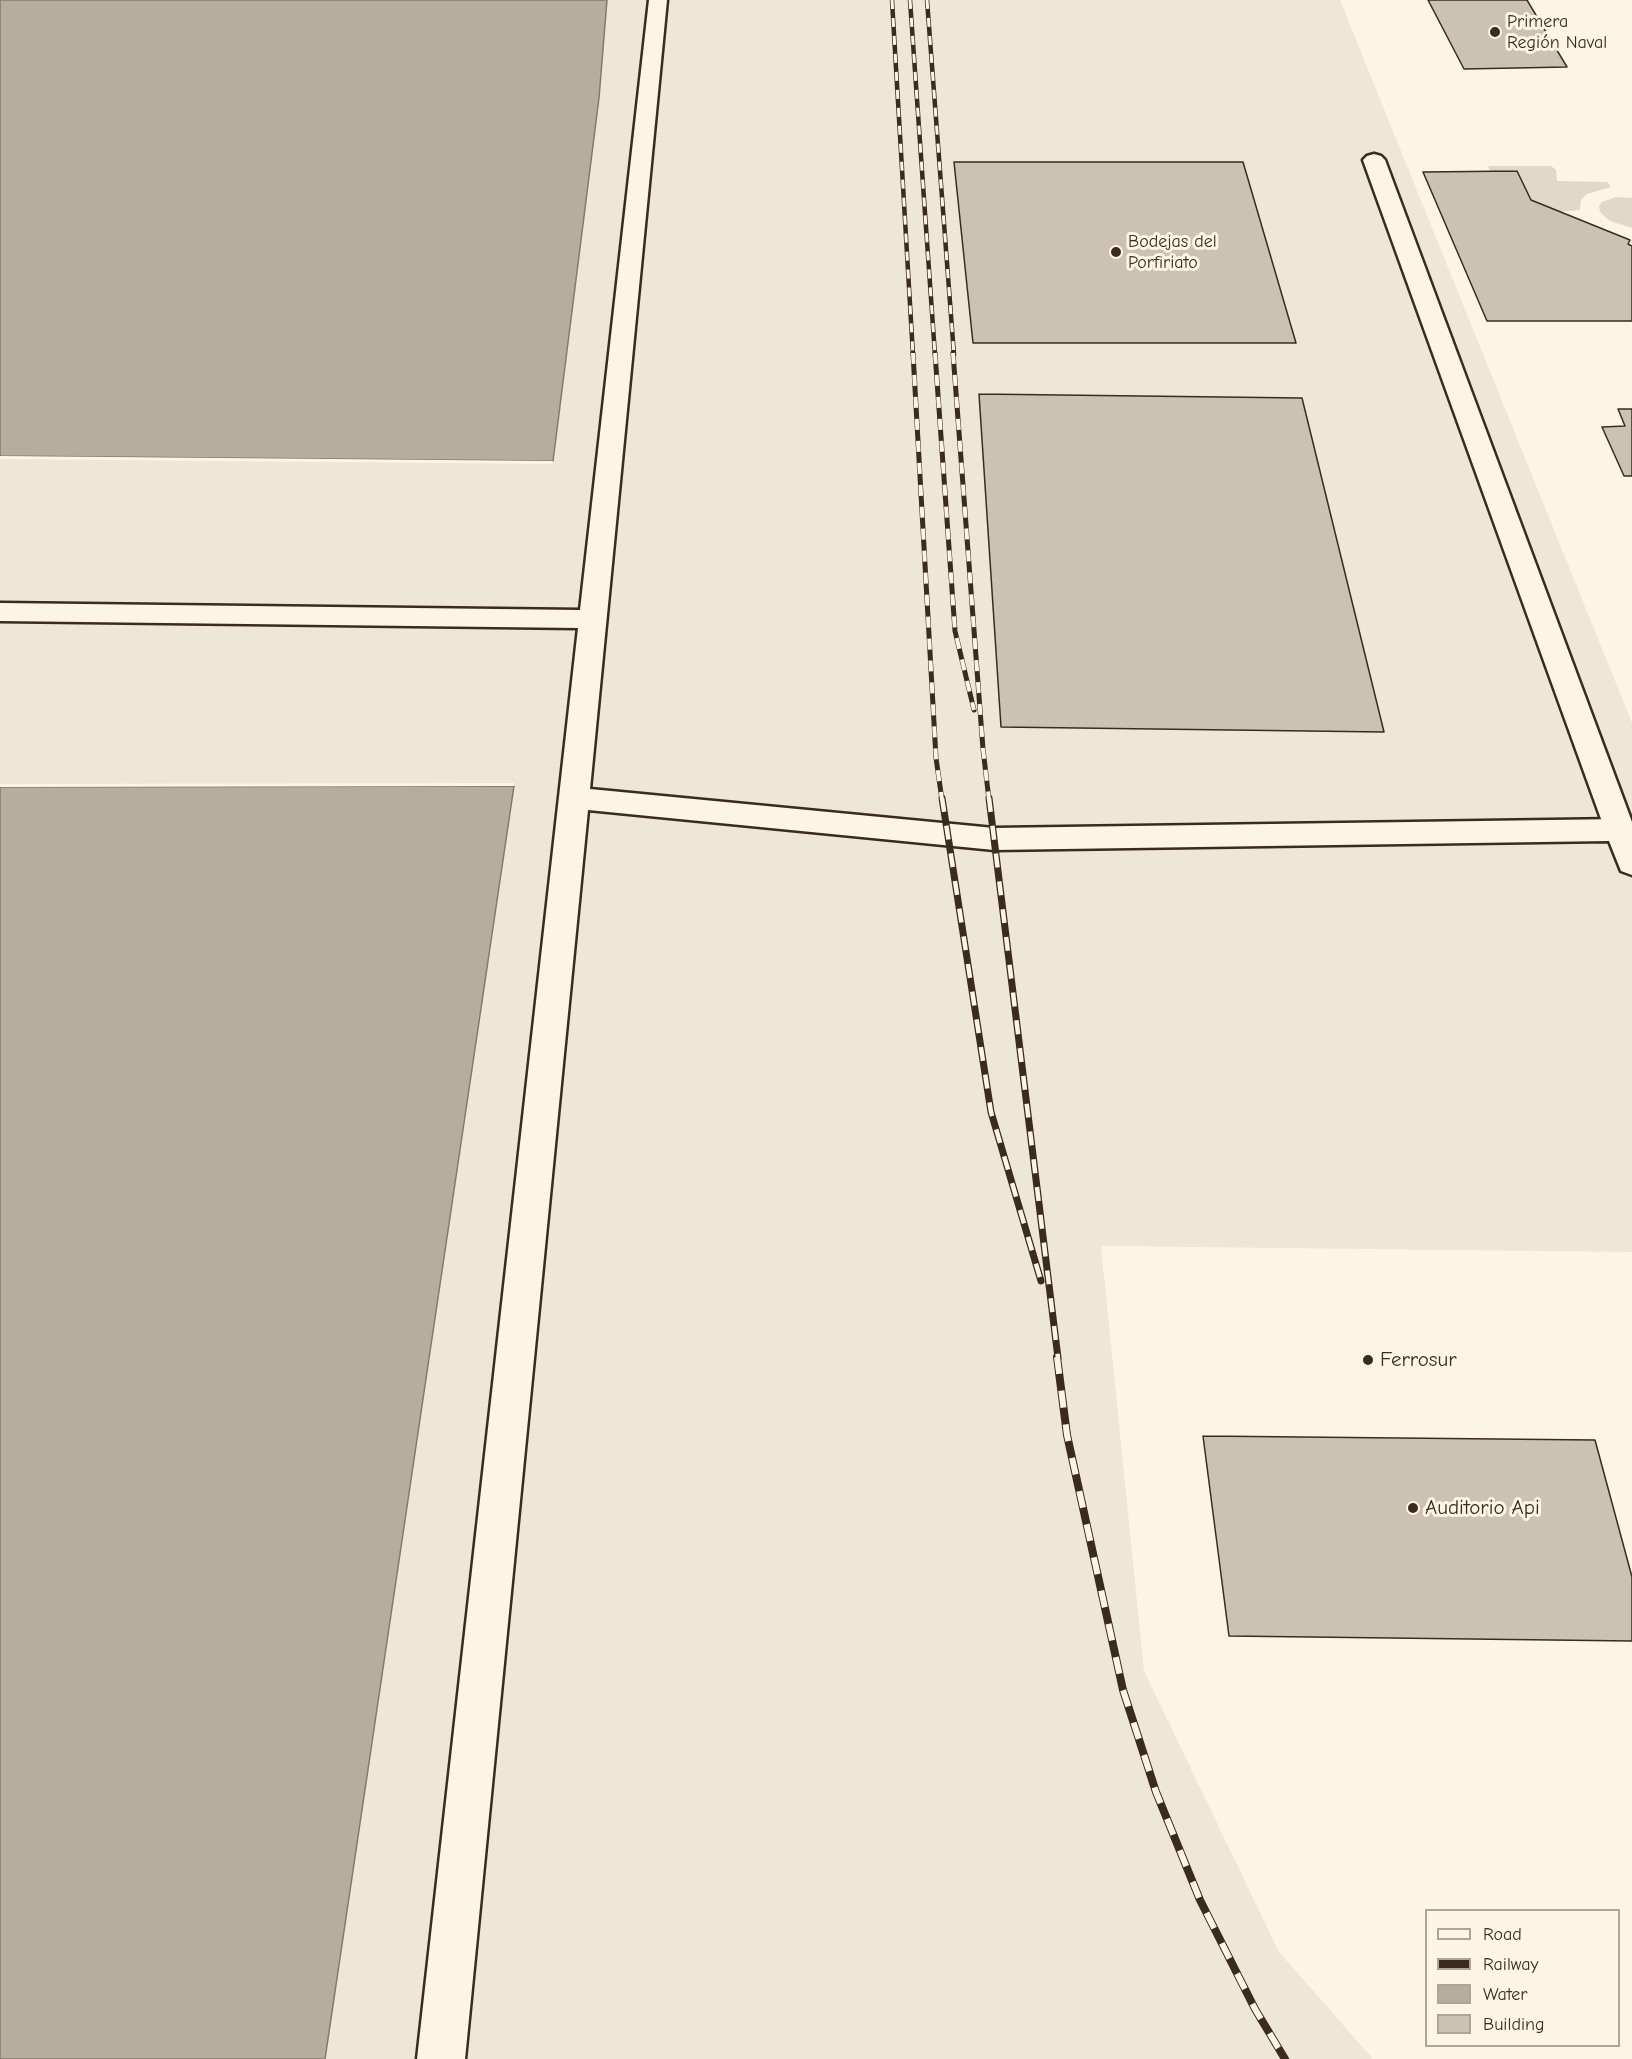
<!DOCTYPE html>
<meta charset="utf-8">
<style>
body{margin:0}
#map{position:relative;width:1632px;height:2059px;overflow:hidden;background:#fcf5e5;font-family:"Comic Neue",sans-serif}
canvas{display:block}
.legend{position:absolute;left:1425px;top:1909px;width:195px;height:138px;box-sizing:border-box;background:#fcf5e5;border:2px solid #afa495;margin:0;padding:8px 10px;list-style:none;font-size:18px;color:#3b2a1e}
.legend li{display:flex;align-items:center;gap:12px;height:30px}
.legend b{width:30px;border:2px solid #afa495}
</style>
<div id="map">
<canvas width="1632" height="2059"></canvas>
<ul class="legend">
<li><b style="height:8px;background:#fcf5e5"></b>Road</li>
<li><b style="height:8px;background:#3b2a1e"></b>Railway</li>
<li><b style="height:16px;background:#b7ad9e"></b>Water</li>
<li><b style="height:16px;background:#ccc2b3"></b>Building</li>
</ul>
</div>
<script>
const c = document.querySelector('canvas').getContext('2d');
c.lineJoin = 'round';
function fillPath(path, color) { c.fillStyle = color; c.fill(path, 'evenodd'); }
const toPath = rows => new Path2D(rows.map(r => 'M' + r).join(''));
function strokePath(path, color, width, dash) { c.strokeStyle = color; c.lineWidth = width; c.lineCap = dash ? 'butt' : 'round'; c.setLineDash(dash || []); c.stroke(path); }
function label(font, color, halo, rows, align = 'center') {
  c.font = font + ' "Comic Neue",sans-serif'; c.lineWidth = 6; c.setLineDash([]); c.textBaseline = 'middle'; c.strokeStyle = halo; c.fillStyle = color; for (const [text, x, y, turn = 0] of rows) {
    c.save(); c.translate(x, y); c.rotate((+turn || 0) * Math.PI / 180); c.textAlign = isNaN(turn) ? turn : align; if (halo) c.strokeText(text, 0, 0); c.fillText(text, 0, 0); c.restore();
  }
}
const built = toPath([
 [607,0,1340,0,1632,723,1632,1252,1101,1246,1144,1671,1279,1952,1373,2059,325,2059,514,786,0,787,0,456,553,460,599,98]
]);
const green = toPath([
 [1488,166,1551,166,1556,170,1557,181,1607,182,1611,187,1587,194,1581,200,1580,210,1559,212,1531,200,1517,171,1490,171],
 [1616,197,1632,198,1632,228,1610,221,1600,212,1599,206,1602,202]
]);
const water = toPath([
 [0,0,607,0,599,98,553,461,0,456,0,0],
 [514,786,325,2059,0,2059,0,787,514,786]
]);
const pier = toPath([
 [0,456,553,461,552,464,0,459],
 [514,783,514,786,0,787,0,784]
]);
const building = toPath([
 [1428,0,1527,0,1567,67,1464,69,1428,0],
 [954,162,1243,162,1296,343,973,343,954,162],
 [1517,171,1531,200,1630,240,1628,244,1632,246,1632,321,1487,321,1423,172,1517,171],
 [979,394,1302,398,1384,732,1001,727,979,394],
 [1618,409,1632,409,1632,476,1624,476,1602,427,1625,426,1618,409],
 [1203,1436,1595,1440,1632,1577,1632,1641,1229,1636,1203,1436]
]);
const service = toPath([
 [649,0,667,0,590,789,994,828,1620,819,1632,824,1632,875,1621,871,1609,841,994,850,588,810,465,2059,417,2059,578,628,0,621,0,603,580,610,649,0]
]);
const minor = toPath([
 [1374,154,1381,156,1385,160,1632,822,1631,838,1620,841,1609,838,1605,830,1363,160,1367,156,1374,154]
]);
const railFar3 = toPath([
 [892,0,913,355],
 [910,0,935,355],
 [927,0,954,355]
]);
const railFar2 = toPath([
 [913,353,936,758,942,800],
 [935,353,955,631,974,710],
 [953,353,983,749,989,800]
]);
const railFar1 = toPath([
 [942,798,991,1112,1041,1281],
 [989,798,1058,1358]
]);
const rail = toPath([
 [1057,1357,1067,1435,1123,1690,1156,1792,1200,1900,1255,2009,1285,2059]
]);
const markers = [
 [1495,32,6,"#3b2a1e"],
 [1116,252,6,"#3b2a1e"],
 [1368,1360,6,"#3b2a1e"],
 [1413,1508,6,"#3b2a1e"]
];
const farPoinames = [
 ["Primera",1507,22],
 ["Región Naval",1507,43],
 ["Bodejas del",1128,242],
 ["Porfiriato",1128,263]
];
const poiNames = [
 ["Ferrosur",1380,1360],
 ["Auditorio Api",1425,1508]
];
fillPath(built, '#eee6d6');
fillPath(green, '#e0d8c8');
fillPath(water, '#b7ad9e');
strokePath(water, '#85796b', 1.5);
fillPath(pier, '#fcf5e5');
fillPath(building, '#ccc2b3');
strokePath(building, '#3b2a1e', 1.5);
strokePath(service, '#3b2a1e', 5);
strokePath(minor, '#3b2a1e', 5);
fillPath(service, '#fcf5e5');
fillPath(minor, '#fcf5e5');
strokePath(railFar3, '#3b2a1e', 4.5);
strokePath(railFar2, '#3b2a1e', 5);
strokePath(railFar1, '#3b2a1e', 7);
strokePath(rail, '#3b2a1e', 8);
strokePath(railFar3, '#fcf5e5', 3, [9]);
strokePath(railFar2, '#fcf5e5', 4, [11]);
strokePath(railFar1, '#fcf5e5', 4.5, [14]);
strokePath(rail, '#fcf5e5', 6, [17]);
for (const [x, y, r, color] of markers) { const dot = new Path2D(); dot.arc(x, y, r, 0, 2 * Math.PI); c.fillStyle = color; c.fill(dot); strokePath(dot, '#fcf5e5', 2); }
label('18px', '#3b2a1e', '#fcf5e5', farPoinames, 'left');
label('21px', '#3b2a1e', '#fcf5e5', poiNames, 'left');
</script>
